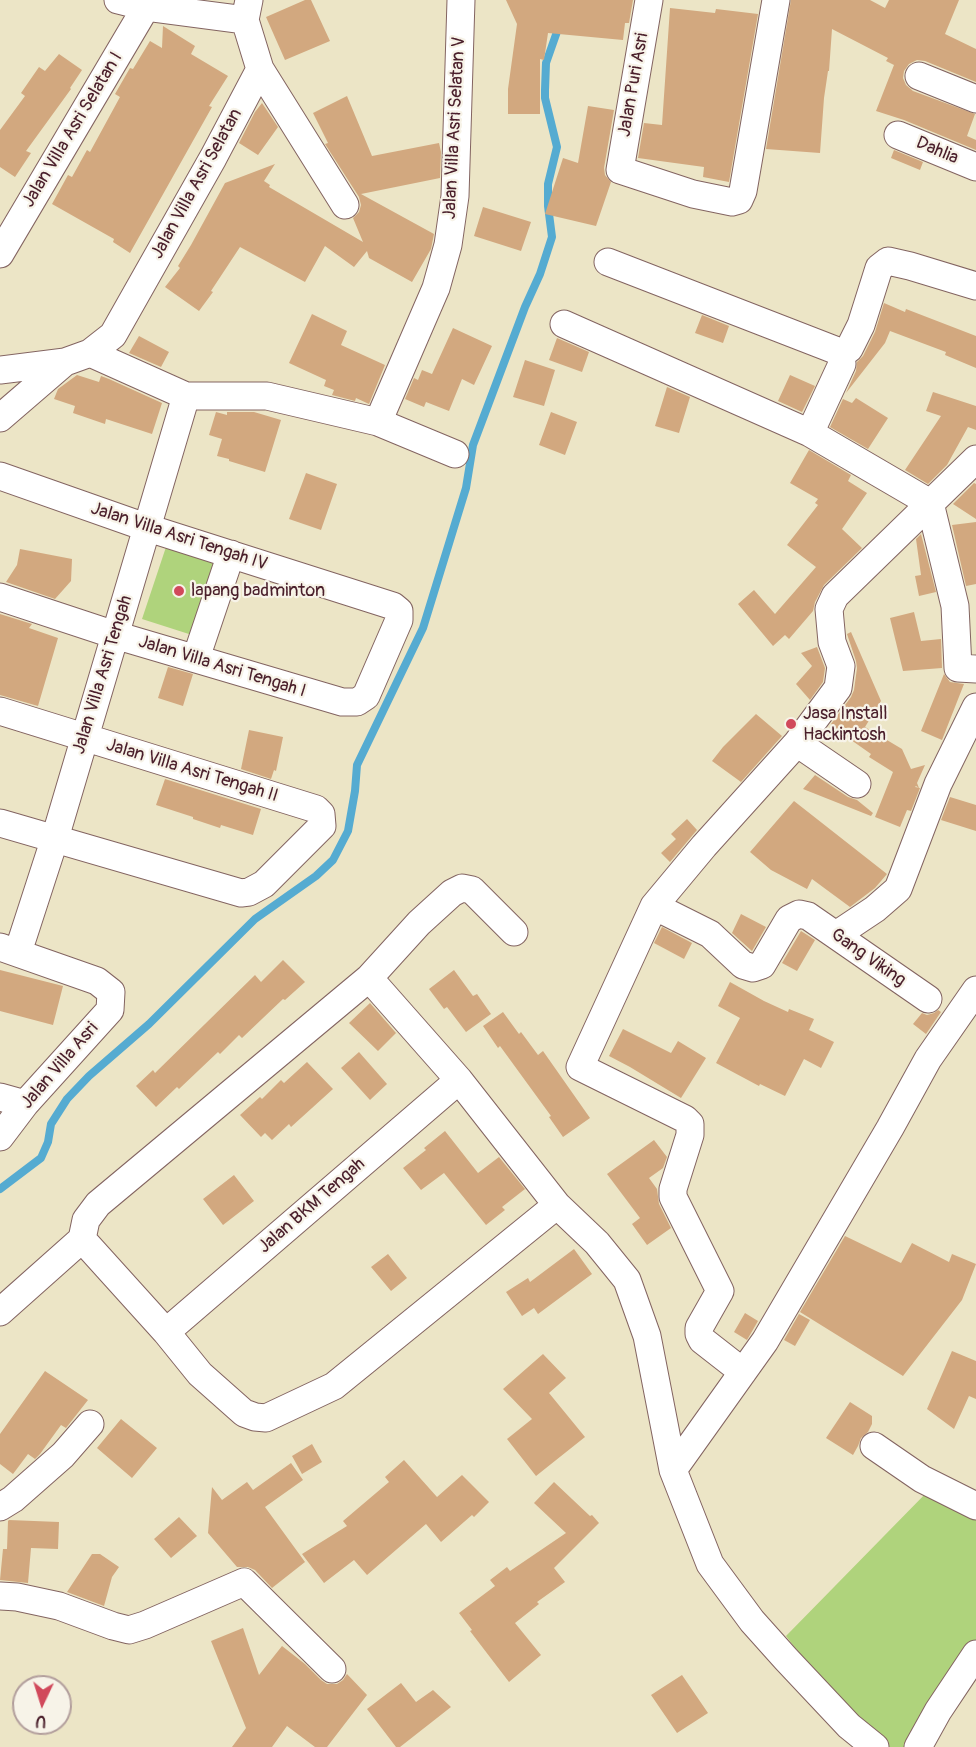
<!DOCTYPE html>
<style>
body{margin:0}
#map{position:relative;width:976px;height:1747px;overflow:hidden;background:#ece5c6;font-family:Pangolin,sans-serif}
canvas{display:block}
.north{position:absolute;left:12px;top:1675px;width:60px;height:60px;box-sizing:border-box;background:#f7f3e8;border:2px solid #b29e9c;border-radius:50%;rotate:184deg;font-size:16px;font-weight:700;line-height:24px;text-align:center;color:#4a1f2b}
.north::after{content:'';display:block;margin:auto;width:21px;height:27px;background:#d1495b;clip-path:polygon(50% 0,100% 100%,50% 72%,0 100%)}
</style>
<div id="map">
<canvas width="976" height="1747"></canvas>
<div class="north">U</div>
</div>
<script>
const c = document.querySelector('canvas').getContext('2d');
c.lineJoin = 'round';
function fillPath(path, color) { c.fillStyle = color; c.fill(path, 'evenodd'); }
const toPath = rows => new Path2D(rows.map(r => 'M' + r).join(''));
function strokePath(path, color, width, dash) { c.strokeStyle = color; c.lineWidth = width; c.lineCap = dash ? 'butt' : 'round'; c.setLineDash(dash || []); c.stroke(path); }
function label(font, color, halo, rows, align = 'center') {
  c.font = font + ' Pangolin,sans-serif'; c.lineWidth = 4.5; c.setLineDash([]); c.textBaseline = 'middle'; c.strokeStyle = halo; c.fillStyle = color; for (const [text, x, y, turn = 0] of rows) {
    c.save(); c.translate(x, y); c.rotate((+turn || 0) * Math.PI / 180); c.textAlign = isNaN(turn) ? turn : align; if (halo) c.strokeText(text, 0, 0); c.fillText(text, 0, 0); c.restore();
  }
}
const green = toPath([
 [166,547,216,564,192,635,142,619],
 [931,1488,976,1512,976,1644,915,1747,869,1747,786,1636]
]);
const stream = toPath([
 [0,1189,41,1158,48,1142,51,1124,67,1099,89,1076,149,1024,255,919,316,876,333,860,348,831,355,791,357,765,423,628,466,488,473,445,525,307,540,274,552,237,548,206,548,184,557,147,545,98,545,90,546,63,559,26]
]);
const building = toPath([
 [305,0,311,0,330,41,285,60,266,17],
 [506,0,633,0,629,23,625,23,623,40,548,33,544,60,540,59,540,114,508,114,508,89,517,24],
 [791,0,870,0,885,8,889,0,959,0,945,34,976,49,976,82,925,61,917,60,909,64,904,71,903,78,906,85,913,91,975,114,967,136,976,140,976,150,904,120,876,111,894,65,886,61,888,58,832,29,829,71,828,71,824,98,820,153,766,149],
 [670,8,715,13,716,9,758,14,729,182,703,177,704,167,638,158,644,123,662,125],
 [163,26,195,46,191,54,228,76,209,106,212,107,130,253,113,242,114,239,52,204,68,175,72,177,87,150,90,152,120,97,115,94,130,68,133,69,150,41,162,48],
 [59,54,82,70,70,88,71,89,26,151,31,153,15,177,0,167,0,130,25,96,21,93,39,67,45,71],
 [347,96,372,156,439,143,441,152,440,178,361,194,434,234,431,249,412,282,369,258,367,251,354,267,325,246,305,282,240,247,211,291,213,292,199,311,165,287,180,268,178,266,191,245,225,183,275,164,264,181,270,185,269,187,363,242,353,218,359,212,361,205,359,197,325,144,328,143,313,113],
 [262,103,278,127,258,155,239,143,255,112],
 [588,106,614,110,604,168,605,175,611,182,596,226,545,214,563,158,578,163],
 [894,150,923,162,920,170,891,158],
 [483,207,531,222,521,251,474,236],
 [884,303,905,312,906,309,976,336,976,368,945,355,946,352,890,331,885,343,846,393,856,371,857,362,863,356,875,332],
 [312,314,347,331,341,345,385,365,369,404,356,398,355,401,332,395,334,390,324,386,326,380,289,363],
 [702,315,729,326,723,343,695,333],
 [453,328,492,346,474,385,462,379,449,411,426,402,424,407,405,399,414,378,418,380,422,370,432,374],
 [139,336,169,352,161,367,129,353],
 [557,338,589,352,582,372,549,360],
 [525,360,555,370,544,406,513,397],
 [77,375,99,382,101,376,109,379,162,403,152,434,106,419,105,424,73,413,75,406,54,399,58,389],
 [790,375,815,386,802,412,778,401],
 [667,387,690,397,679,433,655,426],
 [933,392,976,406,976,430,968,427,947,465,928,484,905,470,941,416,926,411],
 [856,398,888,418,868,449,830,427,843,399,852,403],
 [216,412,227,415,227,412,254,412,281,420,265,472,229,461,229,459,217,456,222,439,209,435],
 [551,412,577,422,565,455,539,445],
 [809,450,851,475,848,481,867,493,842,529,862,548,824,585,815,602,813,611,789,639,785,635,773,646,738,604,754,590,775,614,816,567,787,545,818,505,815,503,818,499,790,483],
 [306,473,337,484,321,530,289,519],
 [974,483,976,484,976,519,953,504],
 [976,522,976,584,966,586,952,525],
 [921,534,936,592,919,596,915,576,921,575,916,539],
 [20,549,72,559,71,581,55,599,6,582,17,565],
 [914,612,921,641,941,639,942,668,903,671,890,618],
 [0,614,32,624,29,628,58,638,38,706,0,695],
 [851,632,881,701,865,727,902,749,911,769,925,765,917,783,919,788,916,786,915,787,920,788,911,811,907,810,900,827,875,817,893,772,869,757,871,754,834,728,831,724,851,697,854,690,857,668,856,661,847,634],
 [817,647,825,668,823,682,810,700,796,684,812,666,801,653],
 [168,667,193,674,183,706,158,698],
 [944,674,950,682,964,684,942,740,921,731],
 [756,714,782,736,741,782,712,761,723,747],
 [249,730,283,737,276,771,274,770,271,779,241,769],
 [815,775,848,797,857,800,873,813,871,816,803,789],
 [165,779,261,809,253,835,221,825,220,828,193,819,193,817,156,805],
 [950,797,976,805,976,831,941,820],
 [794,801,887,874,875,888,850,907,812,879,807,889,771,870,750,852],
 [687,819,697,830,670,862,661,853,676,839,671,834],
 [741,914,766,927,752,951,732,933],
 [662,927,692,943,684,959,654,943],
 [801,931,815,940,797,971,782,963],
 [283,960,305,982,285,1000,283,999,242,1038,239,1035,220,1054,218,1052,179,1089,177,1087,156,1107,136,1086,153,1070,155,1073,255,975,261,982],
 [0,970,63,986,53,1025,0,1011],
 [454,970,473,996,477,994,491,1014,466,1032,447,1007,444,1009,429,989],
 [730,982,764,1001,788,1012,789,1009,814,1019,809,1030,834,1042,821,1068,804,1059,785,1096,760,1084,759,1086,716,1063,740,1018,718,1006],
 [370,1003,396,1033,378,1051,349,1023],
 [938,1010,941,1012,926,1034,913,1024,922,1013,927,1015,934,1013],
 [503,1012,519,1034,521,1032,538,1055,543,1051,590,1118,563,1137,549,1117,551,1116,500,1046,498,1048,483,1026],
 [623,1029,671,1053,678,1041,706,1058,681,1098,630,1067,609,1056],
 [359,1052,387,1084,370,1100,341,1068],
 [307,1062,333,1089,291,1127,289,1124,272,1140,265,1133,261,1137,240,1115,260,1097,262,1099,281,1080,284,1083],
 [445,1131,478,1173,499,1157,525,1189,502,1207,505,1210,486,1225,444,1173,421,1190,403,1168,426,1150,424,1148],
 [654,1140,667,1157,663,1168,649,1178,657,1189,659,1204,671,1228,647,1245,632,1224,640,1218,607,1174],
 [234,1175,254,1201,223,1225,203,1199],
 [845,1236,901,1263,912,1243,949,1262,952,1254,976,1264,962,1300,903,1376,800,1312],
 [574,1249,592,1274,538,1314,534,1308,522,1316,506,1292,528,1278,530,1282],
 [388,1254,407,1278,391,1291,371,1267],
 [745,1313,758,1321,747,1340,734,1332],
 [799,1314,810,1320,795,1346,784,1340],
 [952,1351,976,1361,976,1399,969,1396,954,1429,927,1409],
 [543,1354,566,1378,549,1393,585,1437,536,1476,507,1439,532,1419,503,1389],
 [45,1371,88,1400,66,1428,61,1425,40,1454,35,1459,28,1454,13,1474,0,1464,0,1434],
 [850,1402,872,1416,872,1424,868,1432,861,1438,858,1446,853,1455,826,1438],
 [121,1419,157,1448,132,1478,97,1448],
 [312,1444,322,1462,302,1474,292,1456],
 [404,1460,437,1497,462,1475,489,1502,474,1517,472,1515,441,1542,426,1524,367,1575,354,1560,324,1583,302,1554,347,1526,343,1521,389,1482,385,1477],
 [291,1463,303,1480,265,1507,305,1562,272,1588,255,1570,248,1567,237,1567,208,1533,212,1487,222,1500,247,1482,253,1490],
 [554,1482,590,1516,592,1515,599,1523,554,1568,565,1582,537,1602,539,1604,515,1623,541,1655,509,1682,470,1631,472,1630,459,1613,495,1586,490,1580,507,1567,510,1571,566,1533,534,1503],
 [179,1517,197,1536,171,1558,154,1539],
 [9,1520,59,1522,58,1549,31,1548,28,1583,0,1580,3,1549,7,1549,8,1521],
 [92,1554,100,1554,119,1567,112,1577,104,1606,67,1592],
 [243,1628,259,1675,282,1646,305,1664,321,1680,327,1684,337,1684,343,1680,347,1674,367,1695,327,1747,315,1747,287,1726,272,1747,232,1747,246,1728,211,1641],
 [682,1675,708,1713,677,1733,651,1695],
 [401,1683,416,1702,433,1690,451,1707,400,1747,396,1747,367,1709]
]);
const minor = toPath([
 [118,0,146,7,245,20],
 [249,0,245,20,260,69,345,205],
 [649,0,620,170,693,194,732,202,739,200,743,191,776,0],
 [919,76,976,99],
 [898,135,976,167],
 [0,254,146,7],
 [608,262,835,350,840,354,842,364,810,433],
 [564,324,810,433,930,503,955,606,958,668,976,669],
 [90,353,113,335,213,158,260,69],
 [840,354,849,349,861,325,879,268,888,261,910,266,976,286],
 [0,370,65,362,90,353,186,396,267,396,378,422,455,454],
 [0,418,65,362],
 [378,422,436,288,448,245,455,196,461,0],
 [0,476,148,528,393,606,399,611,399,620,366,696,357,702,342,702,115,635,0,597],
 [196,658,231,554],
 [0,711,316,809,321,814,322,826,264,884,249,892,241,893,0,823],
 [797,743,857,784],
 [654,906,710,934,743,965,753,968,762,965,789,919,799,914,808,916,928,999],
 [836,935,875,909,898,889,938,784,976,707],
 [0,947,97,981,111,992,110,1010,25,1104,0,1137],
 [18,952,55,838,186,396],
 [369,978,459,1080,557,1205,597,1243,627,1280,647,1336,673,1470,710,1564,752,1621,786,1659,849,1726,875,1747],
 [0,1097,25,1104],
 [82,1239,166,1332,200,1374,244,1413,255,1417,266,1418,334,1386,557,1205],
 [0,1312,82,1239,86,1220,98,1204,369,978,419,923,452,893,462,888,472,890,514,932],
 [166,1332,459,1080],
 [743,1372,702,1340,699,1334,699,1328,720,1291,673,1197,673,1189,690,1135,690,1124,685,1119,580,1067,654,906,704,846,797,743,838,688,841,666,832,642,829,609,835,596,976,459],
 [874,1446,922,1479,976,1506],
 [673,1470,765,1341,890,1128,928,1059,976,990],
 [0,1507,13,1499,63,1455,90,1424],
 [0,1596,17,1597,59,1606,113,1626,129,1630,145,1625,244,1582,332,1669],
 [918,1747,938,1711,976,1654]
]);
const markers = [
 [179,591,6,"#d1495b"],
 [791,724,6,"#d1495b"]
];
const streetNames = [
 ["Jalan Puri Asri",634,85,-80],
 ["Jalan Villa Asri Selatan V",455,128,-87],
 ["Jalan Villa Asri Selatan I",73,130,-59],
 ["Dahlia",937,151,23],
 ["Jalan Villa Asri Selatan",197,184,-61],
 ["Jalan Villa Asri Tengah IV",179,537,18],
 ["Jalan Villa Asri Tengah I",222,667,17],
 ["Jalan Villa Asri Tengah",103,675,-73],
 ["Jalan Villa Asri Tengah II",192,771,17],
 ["Gang Viking",868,958,35],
 ["Jalan Villa Asri",60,1066,-49],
 ["Jalan BKM Tengah",312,1206,-41]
];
const poiNames = [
 ["lapang badminton",191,591],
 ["Jasa Install",803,714],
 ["Hackintosh",803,735]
];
fillPath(green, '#afd37c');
strokePath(stream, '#55abd1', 8);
fillPath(building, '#d2a87f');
strokePath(minor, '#836461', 29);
strokePath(minor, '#fff', 27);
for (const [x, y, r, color] of markers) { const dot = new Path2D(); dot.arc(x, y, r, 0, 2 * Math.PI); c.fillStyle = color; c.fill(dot); strokePath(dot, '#f7f3e8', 2); }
label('18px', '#4a1f2b', '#f7f3e8', streetNames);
label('18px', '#4a1f2b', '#f7f3e8', poiNames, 'left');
</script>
